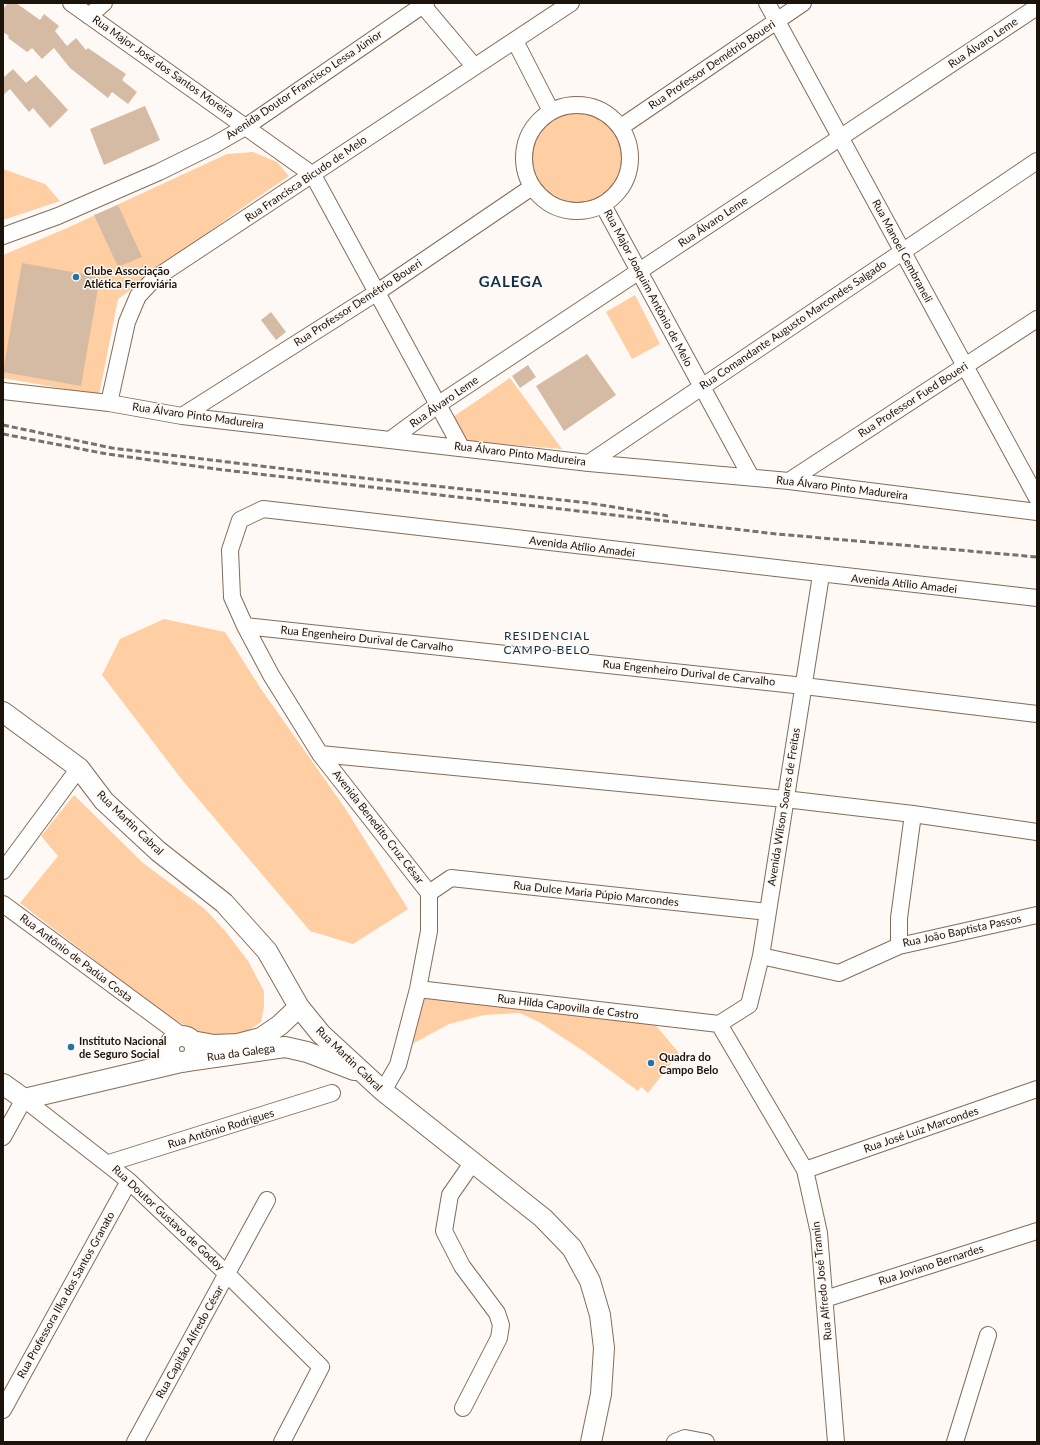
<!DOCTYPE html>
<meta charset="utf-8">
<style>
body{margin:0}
#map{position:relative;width:1040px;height:1445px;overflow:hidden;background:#fef9f4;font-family:Lato,sans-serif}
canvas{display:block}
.frame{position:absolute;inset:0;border:4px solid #1c130b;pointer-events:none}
</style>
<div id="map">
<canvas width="1040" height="1445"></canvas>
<div class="frame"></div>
</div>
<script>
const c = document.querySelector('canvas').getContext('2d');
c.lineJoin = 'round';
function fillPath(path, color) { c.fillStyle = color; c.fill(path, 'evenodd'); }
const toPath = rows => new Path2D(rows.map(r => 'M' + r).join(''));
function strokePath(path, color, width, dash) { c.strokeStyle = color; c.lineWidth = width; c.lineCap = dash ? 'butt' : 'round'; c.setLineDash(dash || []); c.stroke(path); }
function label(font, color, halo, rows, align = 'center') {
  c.font = font + ' Lato,sans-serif'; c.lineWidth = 3; c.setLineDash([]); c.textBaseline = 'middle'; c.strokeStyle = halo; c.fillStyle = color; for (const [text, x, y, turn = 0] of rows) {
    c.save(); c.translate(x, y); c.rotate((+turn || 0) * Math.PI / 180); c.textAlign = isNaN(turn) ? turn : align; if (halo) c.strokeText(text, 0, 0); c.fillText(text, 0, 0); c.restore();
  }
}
const green = toPath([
 [566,109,596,112,628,149,621,180,604,198,574,205,547,192,529,168,537,127],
 [253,152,277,162,289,176,232,215,118,299,99,395,3,378,3,255,67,228,227,154],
 [3,169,45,184,60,201,3,220],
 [635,295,660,344,632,359,606,312],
 [510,378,562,449,467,441,453,417],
 [164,619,225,632,261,689,345,808,408,909,353,944,310,931,183,781,102,675,120,639],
 [74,795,143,863,205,909,226,932,248,961,264,991,264,1006,261,1022,248,1031,225,1036,205,1034,194,1031,165,1014,20,903,58,856,41,836],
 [421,995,653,1022,679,1053,648,1093,641,1087,638,1091,585,1052,539,1022,520,1013,484,1015,449,1024,410,1045]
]);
const building = toPath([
 [8,3,16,3,40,20,44,14,59,26,55,31,67,46,76,38,86,50,88,48,126,74,122,80,137,92,128,104,112,92,108,98,70,68,54,48,42,59,32,48,27,52,8,38,9,36,3,32,3,9],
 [13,69,26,83,36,75,68,110,50,128,33,108,29,112,10,89,3,95,3,78],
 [145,106,160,140,104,165,90,129],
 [118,205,142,257,118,267,94,215],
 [22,263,100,277,81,386,3,372],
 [271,312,286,332,276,340,261,320],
 [587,354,616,395,564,431,536,386],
 [528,365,536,377,520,388,512,376]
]);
const minor = toPath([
 [71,3,313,175,461,447],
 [421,3,474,66],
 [767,3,1037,498],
 [89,16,104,3],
 [515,41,551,111],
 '524 158a53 53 0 1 1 106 0a53 53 0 1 1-106 0Z',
 [621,127,803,3],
 [603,205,751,477],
 [3,236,58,216,159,172,214,145,247,126,426,3],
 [3,391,109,403,182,416,589,463,789,481,1037,512],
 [109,403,127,322,138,296,154,279,571,3],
 [182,416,376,293,532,187],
 [390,440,439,404,1037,7],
 [589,463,1037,161],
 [789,481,1037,319],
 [245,626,804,686,1037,714],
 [320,754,785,799,913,814,1037,832],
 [913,814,899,918,899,946,1037,915],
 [3,871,79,768],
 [429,893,451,878,768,912],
 [3,904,182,1036],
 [761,956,839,973,899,946],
 [418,989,719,1024],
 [719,1024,749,1005,761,956,821,575],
 [719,1024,805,1170,819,1233,836,1442],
 [383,1091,398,1065,418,989,429,931,429,893,320,754,271,675,245,626,232,597,230,550,240,520,263,509,1037,598],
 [3,1137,24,1099,129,1181,227,1274,321,1367,282,1442],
 [109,1163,332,1093],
 [805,1170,1037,1089],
 [825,1299,1037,1231],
 [463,1408,499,1338,501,1325,497,1313,462,1266,444,1231,450,1195,473,1162],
 [3,1410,129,1181],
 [135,1442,267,1200],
 [675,1442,685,1438,706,1442],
 [955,1442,988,1335]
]);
const major = toPath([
 [3,712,79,768,104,801,158,851,224,903,267,951,299,1007,321,1034,383,1091,543,1218,572,1248,590,1281,600,1315,604,1348,601,1394,591,1442],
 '169 1049a13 13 0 1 1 26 0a13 13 0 1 1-26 0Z',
 [192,1041,214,1045,238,1044,261,1038,280,1025,299,1007],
 [187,1061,285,1047,307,1052,354,1070],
 [3,1084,24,1099,181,1062]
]);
const rail = toPath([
 [3,425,112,448,327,474,589,503,668,516],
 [3,434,107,454,224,470,777,534,1037,557]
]);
const markers = [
 [76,277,4,"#2871a5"],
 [71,1047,4,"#2871a5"],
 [651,1063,4,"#2871a5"]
];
const streetNames = [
 ["Rua Álvaro Leme",983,43,-34],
 ["Rua Professor Demétrio Boueri",712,65,-34],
 ["Rua Major José dos Santos Moreira",163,67,35],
 ["Avenida Doutor Francisco Lessa Júnior",304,85,-34],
 ["Rua Francisca Bicudo de Melo",306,179,-34],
 ["Rua Álvaro Leme",713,222,-34],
 ["Rua Manoel Cembraneli",902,251,62],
 ["Rua Major Joaquim Antônio de Melo",648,288,62],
 ["Rua Professor Demétrio Boueri",358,303,-33],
 ["Rua Comandante Augusto Marcondes Salgado",793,325,-34],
 ["Rua Professor Fued Boueri",913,400,-33],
 ["Rua Álvaro Leme",444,402,-35],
 ["Rua Álvaro Pinto Madureira",198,416,8],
 ["Rua Álvaro Pinto Madureira",520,454,7],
 ["Rua Álvaro Pinto Madureira",842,488,7],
 ["Avenida Atílio Amadei",582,547,7],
 ["Avenida Atílio Amadei",904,584,6],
 ["Rua Engenheiro Durival de Carvalho",367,639,6],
 ["Rua Engenheiro Durival de Carvalho",689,673,6],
 ["Avenida Wilson Soares de Freitas",784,807,-81],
 ["Rua Martin Cabral",130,823,44],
 ["Avenida Benedito Cruz César",378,827,52],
 ["Rua Dulce Maria Púpio Marcondes",596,894,6],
 ["Rua João Baptista Passos",962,931,-12],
 ["Rua Antônio de Padúa Costa",76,958,37],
 ["Rua Hilda Capovilla de Castro",568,1007,7],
 ["Rua da Galega",241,1053,-8],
 ["Rua Martin Cabral",349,1059,44],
 ["Rua Antônio Rodrigues",221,1129,-17],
 ["Rua José Luiz Marcondes",921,1130,-19],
 ["Rua Doutor Gustavo de Godoy",168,1218,43],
 ["Rua Joviano Bernardes",931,1265,-18],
 ["Rua Alfredo José Trannin",822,1281,-96],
 ["Rua Professora Ilka dos Santos Granato",66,1295,-61],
 ["Rua Capitão Alfredo César",190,1342,-61]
];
const poiNames = [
 ["Clube Associação",84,271],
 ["Atlética Ferroviária",84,284],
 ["Instituto Nacional",79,1041],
 ["de Seguro Social",79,1054],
 ["Quadra do",659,1057],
 ["Campo Belo",659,1070]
];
const neighbourhoodNames = [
 ["RESIDENCIAL",547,636],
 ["CAMPO BELO",547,650]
];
const districtNames = [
 ["GALEGA",511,282]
];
fillPath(green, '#ffcea2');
fillPath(building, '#d6bba4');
strokePath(minor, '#856c57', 18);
strokePath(major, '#856c57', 22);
strokePath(minor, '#fff', 16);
strokePath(major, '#fff', 20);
strokePath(rail, '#78716a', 3, [6, 3]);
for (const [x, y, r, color] of markers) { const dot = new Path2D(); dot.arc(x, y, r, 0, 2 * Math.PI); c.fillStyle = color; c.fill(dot); strokePath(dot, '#fef9f4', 1.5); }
label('11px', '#1c130b', '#fef9f4', streetNames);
label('bold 11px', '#1c130b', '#fef9f4', poiNames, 'left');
c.letterSpacing = '1px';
label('12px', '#0e314a', '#fef9f4', neighbourhoodNames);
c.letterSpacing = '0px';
c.letterSpacing = '1px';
label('bold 15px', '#0e314a', '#fef9f4', districtNames);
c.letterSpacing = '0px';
</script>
